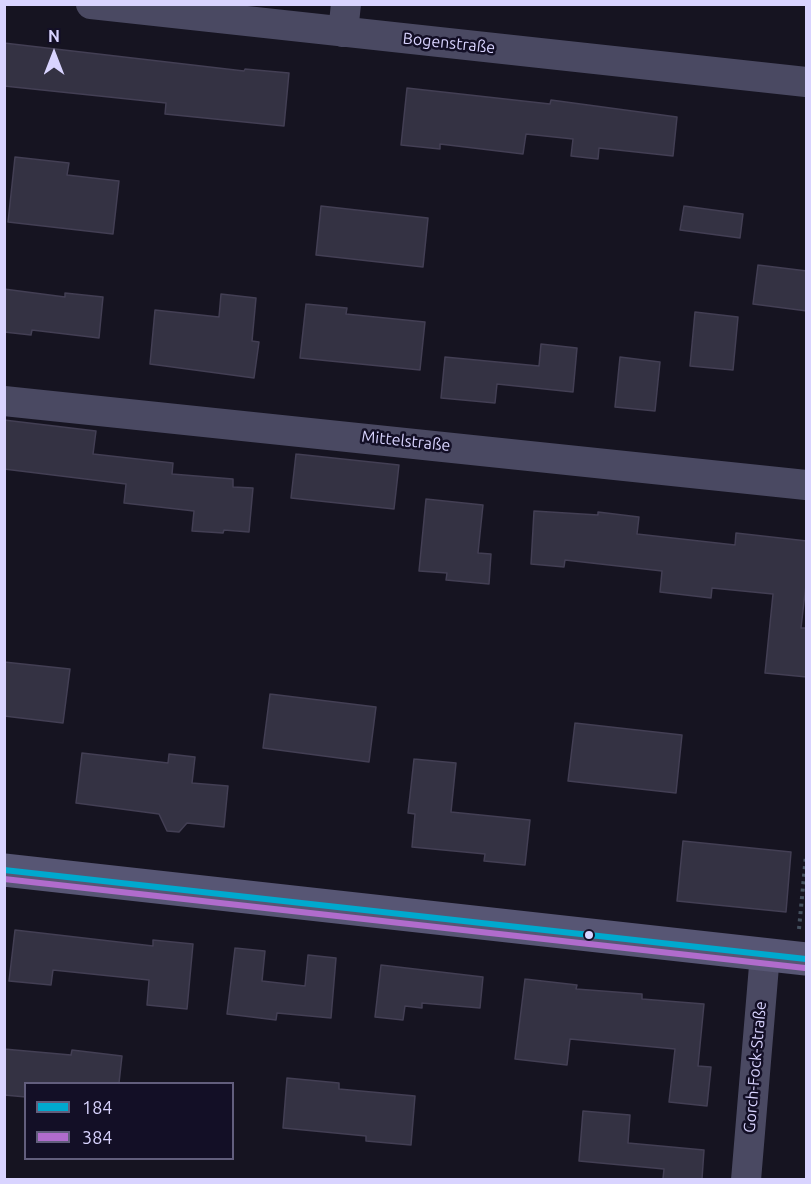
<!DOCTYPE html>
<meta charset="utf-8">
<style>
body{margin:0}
#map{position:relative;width:811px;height:1184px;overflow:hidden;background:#161421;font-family:Ubuntu,sans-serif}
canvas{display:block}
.frame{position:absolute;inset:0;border:6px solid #d9d4ff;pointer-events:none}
.legend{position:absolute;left:24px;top:1082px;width:210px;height:78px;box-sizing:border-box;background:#130f26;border:2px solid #625e7d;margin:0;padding:8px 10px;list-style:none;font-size:18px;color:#d9d4ff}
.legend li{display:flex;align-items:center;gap:12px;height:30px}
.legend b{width:30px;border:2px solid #625e7d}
.north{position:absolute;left:24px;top:24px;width:60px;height:60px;-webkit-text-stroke:4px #130f26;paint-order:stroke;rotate:0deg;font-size:16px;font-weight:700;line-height:24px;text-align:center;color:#d9d4ff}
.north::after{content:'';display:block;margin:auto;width:21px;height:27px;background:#d9d4ff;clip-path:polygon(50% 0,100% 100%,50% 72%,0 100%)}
</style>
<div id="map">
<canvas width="811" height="1184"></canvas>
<div class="frame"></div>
<ul class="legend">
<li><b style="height:8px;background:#00a9ce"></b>184</li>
<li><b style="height:8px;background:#b06ccc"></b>384</li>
</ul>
<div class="north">N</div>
</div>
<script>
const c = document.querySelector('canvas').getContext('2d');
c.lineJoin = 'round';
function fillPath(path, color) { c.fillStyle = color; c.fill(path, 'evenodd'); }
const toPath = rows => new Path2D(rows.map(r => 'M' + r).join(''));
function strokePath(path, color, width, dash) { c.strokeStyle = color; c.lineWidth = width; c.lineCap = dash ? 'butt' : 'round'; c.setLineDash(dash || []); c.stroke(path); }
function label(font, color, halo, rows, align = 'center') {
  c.font = font + ' Ubuntu,sans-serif'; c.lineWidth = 5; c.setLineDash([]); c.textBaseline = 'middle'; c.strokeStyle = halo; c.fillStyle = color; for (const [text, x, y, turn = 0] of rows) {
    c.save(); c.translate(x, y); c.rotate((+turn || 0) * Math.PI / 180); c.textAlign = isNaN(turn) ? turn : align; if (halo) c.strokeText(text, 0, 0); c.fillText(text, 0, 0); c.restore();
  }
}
const building = toPath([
 [4,43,244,71,245,69,289,73,284,126,165,114,166,103,4,86,4,43],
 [407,88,550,104,551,100,677,117,673,156,599,148,598,159,571,156,573,139,526,134,523,154,440,144,440,149,401,145,407,88],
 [15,157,69,163,67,175,119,181,113,234,8,222,15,157],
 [321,206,428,218,423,267,316,255,321,206],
 [684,206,743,214,740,238,680,230,684,206],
 [758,265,807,271,807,311,753,304,758,265],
 [4,289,65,297,65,293,103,297,99,338,32,330,31,335,4,332,4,289],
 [221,294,256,298,252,341,259,342,254,378,150,364,155,310,219,317,221,294],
 [306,304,347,308,346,314,425,322,420,370,300,358,306,304],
 [695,312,738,317,733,370,690,366,695,312],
 [541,344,577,348,573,392,497,384,495,403,441,398,445,357,539,366,541,344],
 [620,357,660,362,655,411,615,407,620,357],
 [4,420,96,431,93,454,173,463,172,474,233,479,233,487,253,488,249,532,224,530,223,533,192,531,194,511,124,503,126,484,4,469,4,420],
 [296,454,399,465,394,509,291,498,296,454],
 [426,499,483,505,478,553,491,554,489,584,446,580,447,573,419,571,426,499],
 [534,511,598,515,598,512,639,517,637,534,735,545,736,533,807,541,807,576,801,628,807,628,807,677,765,673,773,594,712,588,711,598,660,592,662,571,565,560,564,567,531,564,534,511],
 [4,662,70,669,63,723,4,716,4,662],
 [270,694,376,707,369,762,263,748,270,694],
 [575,723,682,735,676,793,568,781,575,723],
 [82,753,168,763,169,754,195,757,192,783,228,786,224,827,187,823,179,832,167,831,159,814,76,803,82,753],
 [414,759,456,763,451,812,530,820,525,865,484,861,485,854,412,847,415,814,408,813,414,759],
 [683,841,791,852,786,912,677,901,683,841],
 [15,930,153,946,153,940,193,944,187,1009,147,1005,149,980,53,970,51,985,9,981,15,930],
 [235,948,265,951,262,981,305,986,308,955,336,958,331,1018,277,1013,276,1020,227,1014,235,948],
 [381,965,483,977,480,1008,422,1003,422,1008,405,1006,403,1020,375,1017,381,965],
 [525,979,577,985,576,989,642,994,642,999,704,1004,698,1066,711,1067,707,1106,669,1102,675,1049,570,1039,567,1065,515,1059,525,979],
 [4,1049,71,1055,72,1050,122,1056,119,1083,26,1083,26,1097,4,1095,4,1049],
 [287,1078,339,1083,339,1089,415,1096,411,1145,366,1141,366,1136,283,1128,287,1078],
 [583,1111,630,1115,628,1143,704,1150,702,1179,663,1179,664,1169,579,1161,583,1111]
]);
const path = toPath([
 [799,929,806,855]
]);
const street = toPath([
 [91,4,806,82],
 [343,32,346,4],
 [4,401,806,485],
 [746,1180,765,954]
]);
const secondary = toPath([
 [4,870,806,959]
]);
const bus1 = toPath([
 [4,870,806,959]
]);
const bus2 = toPath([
 [4,879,805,968]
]);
const markers = [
 [589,935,5,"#d9d4ff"]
];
const streetNames = [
 ["Bogenstraße",449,43,6],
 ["Mittelstraße",406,441,6],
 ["Gorch-Fock-Straße",755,1067,-85]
];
fillPath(building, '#343243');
strokePath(building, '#433f54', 1.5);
strokePath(path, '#44505f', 4, [3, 4.5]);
strokePath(street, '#4a4962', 30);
strokePath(secondary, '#575674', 33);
strokePath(bus1, '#00a9ce', 6);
strokePath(bus2, '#b06ccc', 6);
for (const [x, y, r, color] of markers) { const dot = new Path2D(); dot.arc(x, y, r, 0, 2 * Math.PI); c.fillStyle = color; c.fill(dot); strokePath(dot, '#130f26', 2); }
label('16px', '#d9d4ff', '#130f26', streetNames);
</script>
